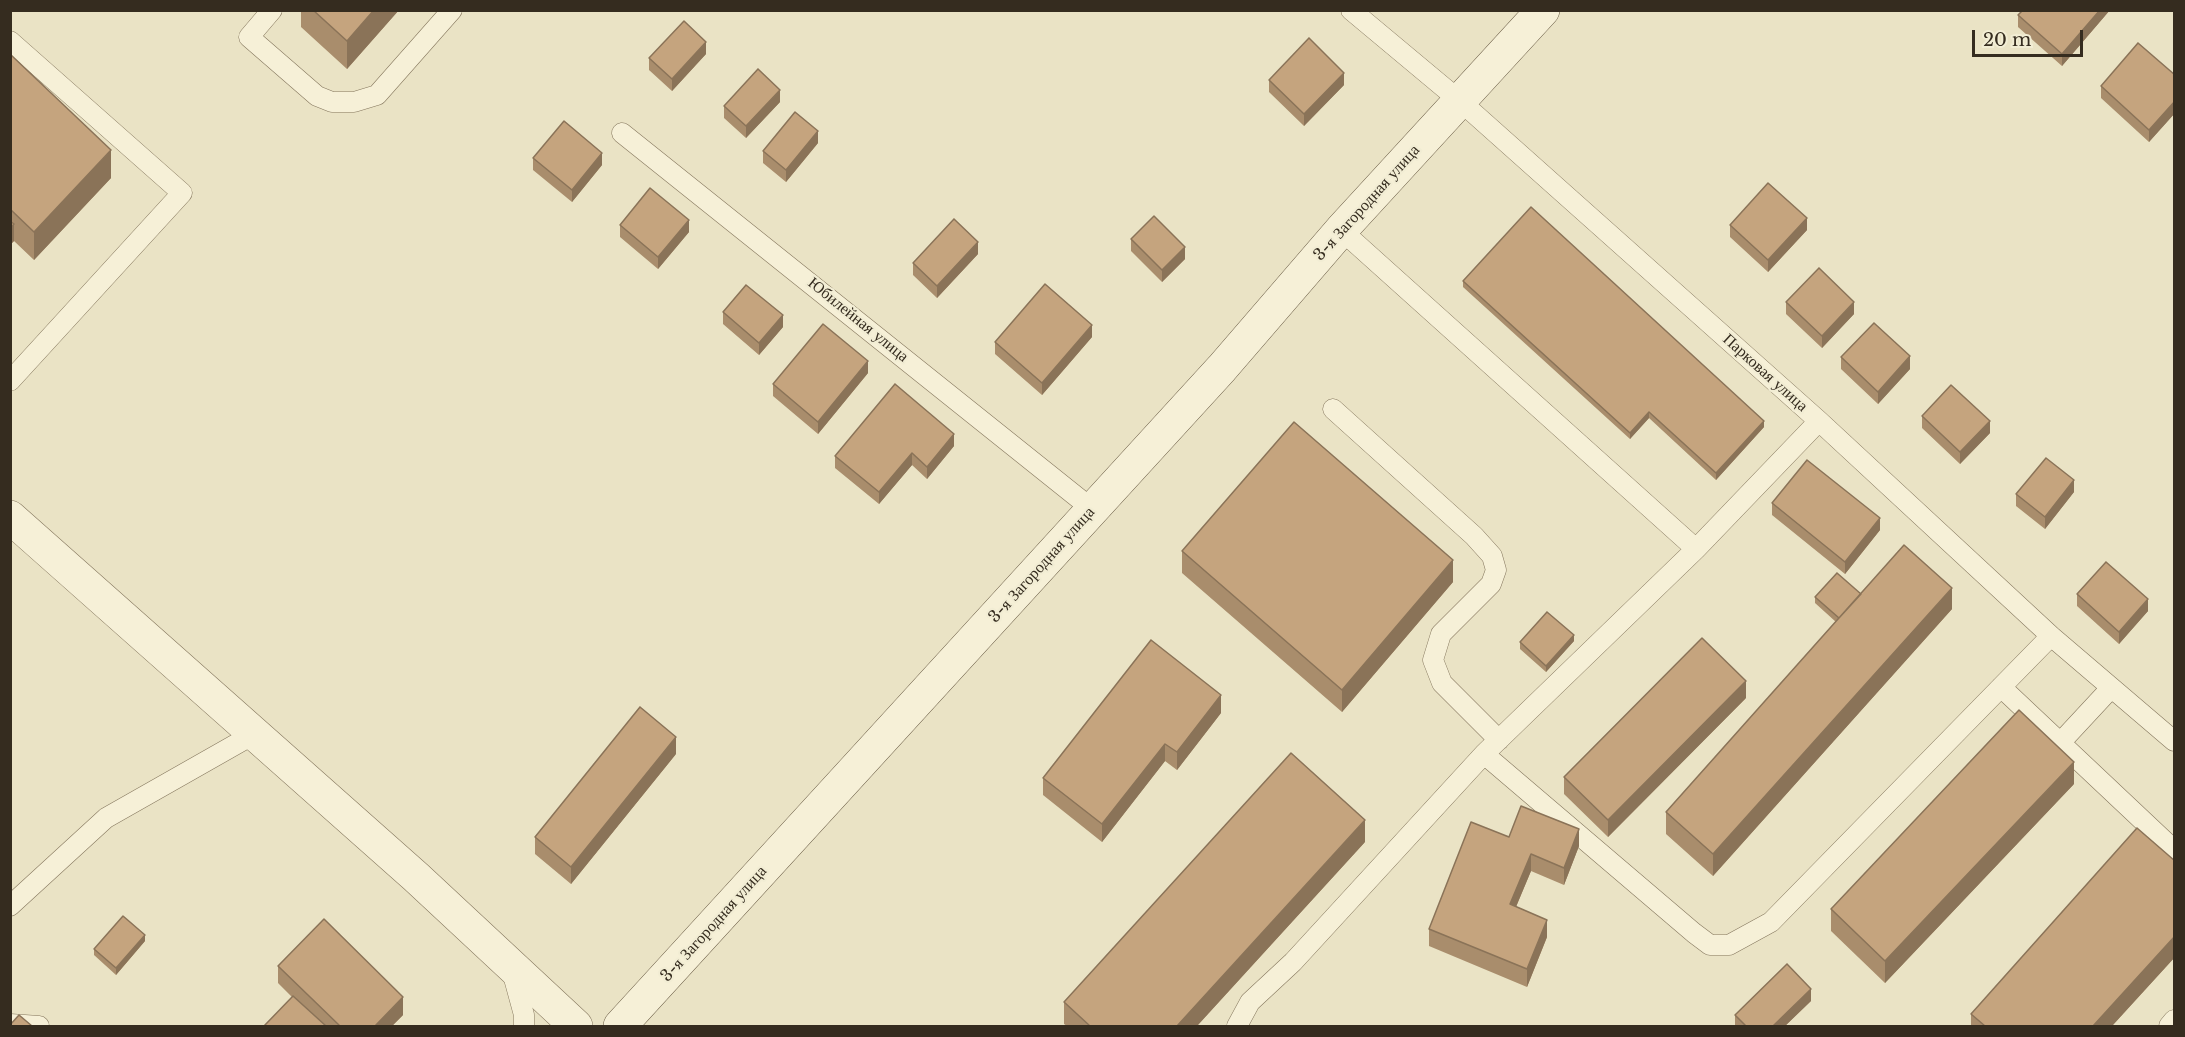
<!DOCTYPE html>
<meta charset="utf-8">
<style>
body{margin:0}
#map{position:relative;width:2185px;height:1037px;overflow:hidden;background:#eae3c5;font-family:"Libre Baskerville",serif}
canvas{display:block}
.frame{position:absolute;inset:0;border:12px solid #352c1f;pointer-events:none}
.scale{position:absolute;left:1972px;top:30px;width:111px;height:27px;box-sizing:border-box;border:3px solid #352c1f;border-top:0;padding-left:8px;font-size:18px;line-height:21px;white-space:nowrap;color:#352c1f;-webkit-text-stroke:4px #f2edd4;paint-order:stroke}
</style>
<div id="map">
<canvas width="2185" height="1037"></canvas>
<div class="frame"></div>
<div class="scale">20 m</div>
</div>
<script>
const c = document.querySelector('canvas').getContext('2d');
c.lineJoin = 'round';
const toPath = rows => new Path2D(rows.map(r => 'M' + r).join(''));
function strokePath(path, color, width, dash) { c.strokeStyle = color; c.lineWidth = width; c.lineCap = dash ? 'butt' : 'round'; c.setLineDash(dash || []); c.stroke(path); }
function fillPath(path, color) { c.fillStyle = color; c.fill(path, 'evenodd'); }
function label(font, color, halo, rows, align = 'center') {
  c.font = font + ' "Libre Baskerville",serif'; c.lineWidth = 4.5; c.setLineDash([]); c.textBaseline = 'middle'; c.strokeStyle = halo; c.fillStyle = color; for (const [text, x, y, turn = 0] of rows) {
    c.save(); c.translate(x, y); c.rotate((+turn || 0) * Math.PI / 180); c.textAlign = isNaN(turn) ? turn : align; if (halo) c.strokeText(text, 0, 0); c.fillText(text, 0, 0); c.restore();
  }
}
const lane = toPath([
 [272,10,249,37,317,96,332,102,354,102,377,95,452,10],
 [1351,10,1460,101,1819,421,2051,636,2174,741],
 [10,41,182,193,10,381],
 [622,133,1092,509],
 [1341,230,1696,549],
 [1333,409,1474,536,1492,556,1496,570,1491,584,1441,634,1433,660,1442,683,1499,740],
 [2001,687,2174,850],
 [2059,744,2111,688],
 [1484,754,1694,933,1710,945,1729,945,1771,922,2051,636],
 [10,906,106,818,254,734],
 [512,971,524,1015,524,1026],
 [10,1024,39,1026],
 [1237,1026,1250,1002,1293,962,1484,754,1696,549,1819,421],
 [2169,1026,2174,1020]
]);
const street = toPath([
 [10,517,416,877,576,1026]
]);
const secondary = toPath([
 [620,1026,1222,368,1341,230,1543,10]
]);
const wall = toPath([
 [301,10,399,10,347,69,301,27],
 [2110,10,2062,66,2018,27,2018,15],
 [10,54,111,178,34,260,14,241,10,245],
 [706,54,672,91,649,70,649,58],
 [2175,75,2175,113,2149,142,2101,98,2101,86],
 [1269,80,1344,85,1304,126,1269,92],
 [780,102,746,138,724,118,724,106],
 [818,143,786,182,763,163,763,151],
 [533,158,602,165,572,202,533,170],
 [620,225,689,232,658,269,620,237],
 [1730,225,1807,230,1768,272,1730,237],
 [1131,239,1185,259,1162,282,1131,251],
 [978,254,937,298,913,275,913,263],
 [1463,281,1764,427,1716,480,1649,418,1630,439,1463,287],
 [1786,302,1854,314,1822,348,1786,314],
 [723,312,783,327,759,355,723,324],
 [1092,337,1042,395,995,354,995,342],
 [1841,357,1910,369,1878,404,1841,369],
 [868,373,818,434,773,396,773,384],
 [1922,416,1990,433,1960,464,1922,428],
 [954,446,927,479,912,465,879,504,835,468,835,456],
 [2074,492,2045,529,2016,506,2016,494],
 [1772,503,1880,530,1845,574,1772,515],
 [1182,551,1453,582,1342,712,1182,573],
 [1861,594,1952,609,1713,876,1666,834,1666,812,1836,622,1815,603,1815,597],
 [2077,594,2148,611,2119,644,2077,606],
 [1574,641,1546,672,1520,649,1520,642],
 [1746,698,1608,837,1564,794,1564,777],
 [1221,713,1177,770,1165,761,1102,842,1043,795,1043,778],
 [676,754,571,884,535,854,535,837],
 [2074,784,1885,983,1831,931,1831,909],
 [1509,837,1579,846,1564,885,1531,871,1516,907,1547,937,1527,987,1429,946,1429,929],
 [1365,842,1197,1026,1067,1026,1064,1024,1064,1002],
 [2175,861,2175,957,2112,1026,1971,1026,1971,1014],
 [145,941,116,975,94,955,94,949],
 [278,966,403,1015,392,1026,264,1026,292,997,278,983],
 [1811,1001,1785,1026,1735,1026,1735,1015]
]);
const shadedWall = toPath([
 [374,10,399,10,347,69,347,41],
 [2100,10,2110,10,2062,66,2062,54],
 [706,42,706,54,672,91,672,79],
 [1344,73,1344,85,1304,126,1304,114],
 [780,90,780,102,746,138,746,126],
 [2175,101,2175,113,2149,142,2149,130],
 [818,131,818,143,786,182,786,170],
 [111,150,111,178,34,260,34,232],
 [602,153,602,165,572,202,572,190],
 [1807,218,1807,230,1768,272,1768,260],
 [689,220,689,232,658,269,658,257],
 [14,224,14,241,10,245,10,228],
 [978,242,978,254,937,298,937,286],
 [1185,247,1185,259,1162,282,1162,270],
 [1854,302,1854,314,1822,348,1822,336],
 [783,315,783,327,759,355,759,343],
 [1092,325,1092,337,1042,395,1042,383],
 [1910,356,1910,369,1878,404,1878,392],
 [868,361,868,373,818,434,818,422],
 [1649,412,1649,418,1630,439,1630,433],
 [1764,421,1764,427,1716,480,1716,473],
 [1990,421,1990,433,1960,464,1960,452],
 [954,434,954,446,927,479,927,467],
 [912,453,912,465,879,504,879,492],
 [2074,480,2074,492,2045,529,2045,517],
 [1880,518,1880,530,1845,574,1845,562],
 [1453,560,1453,582,1342,712,1342,690],
 [1952,588,1952,609,1713,876,1713,854],
 [2148,599,2148,611,2119,644,2119,632],
 [1574,635,1574,641,1546,672,1546,666],
 [1746,681,1746,698,1608,837,1608,820],
 [1221,695,1221,713,1177,770,1177,752],
 [676,737,676,754,571,884,571,867],
 [1165,744,1165,761,1102,842,1102,824],
 [2074,762,2074,784,1885,983,1885,961],
 [1365,820,1365,842,1197,1026,1177,1026],
 [1579,829,1579,846,1564,885,1564,868],
 [1531,854,1531,871,1510,921,1510,904],
 [1547,920,1547,937,1527,987,1527,969],
 [145,935,145,941,116,975,116,968],
 [2175,936,2175,957,2112,1026,2093,1026],
 [1811,989,1811,1001,1785,1026,1773,1026],
 [403,997,403,1015,392,1026,375,1026]
]);
const building = toPath([
 [313,10,374,10,347,41,313,10],
 [2023,10,2100,10,2062,54,2018,15,2023,10],
 [684,21,706,42,672,79,649,58,684,21],
 [1309,38,1344,73,1304,114,1269,80,1309,38],
 [2138,43,2175,75,2175,101,2149,130,2101,86,2138,43],
 [10,54,111,150,34,232,10,209,10,54],
 [758,69,780,90,746,126,724,106,758,69],
 [795,112,818,131,786,170,763,151,795,112],
 [564,121,602,153,572,190,533,158,564,121],
 [1768,183,1807,218,1768,260,1730,225,1768,183],
 [650,188,689,220,658,257,620,225,650,188],
 [1531,207,1764,421,1716,473,1649,412,1630,433,1463,281,1531,207],
 [1154,216,1185,247,1162,270,1131,239,1154,216],
 [954,219,978,242,937,286,913,263,954,219],
 [10,221,14,224,10,228,10,221],
 [1819,268,1854,302,1822,336,1786,302,1819,268],
 [1045,284,1092,325,1042,383,995,342,1045,284],
 [746,285,783,315,759,343,723,312,746,285],
 [1874,323,1910,356,1878,392,1841,357,1874,323],
 [823,324,868,361,818,422,773,384,823,324],
 [895,384,954,434,927,467,912,453,879,492,835,456,895,384],
 [1951,385,1990,421,1960,452,1922,416,1951,385],
 [1294,422,1453,560,1342,690,1182,551,1294,422],
 [2046,458,2074,480,2045,517,2016,494,2046,458],
 [1807,460,1880,518,1845,562,1772,503,1807,460],
 [1904,545,1952,588,1713,854,1666,812,1904,545],
 [2106,562,2148,599,2119,632,2077,594,2106,562],
 [1837,573,1861,594,1839,618,1815,597,1837,573],
 [1547,612,1574,635,1546,666,1520,642,1547,612],
 [1702,638,1746,681,1608,820,1564,777,1702,638],
 [1151,640,1221,695,1177,752,1165,744,1102,824,1043,778,1151,640],
 [640,707,676,737,571,867,535,837,640,707],
 [2019,710,2074,762,1885,961,1831,909,2019,710],
 [1291,753,1365,820,1177,1026,1090,1026,1064,1002,1291,753],
 [1521,806,1579,829,1564,868,1531,854,1510,904,1547,920,1527,969,1429,929,1471,822,1509,837,1521,806],
 [2137,828,2175,861,2175,936,2093,1026,1985,1026,1971,1014,2137,828],
 [123,916,145,935,116,968,94,949,123,916],
 [324,919,403,997,375,1026,340,1026,278,966,324,919],
 [1787,964,1811,989,1773,1026,1746,1026,1735,1015,1787,964],
 [293,996,326,1026,264,1026,293,996],
 [19,1015,32,1026,10,1026,10,1025,19,1015]
]);
const streetNames = [
 ["3-я Загородная улица",1367,203,-48],
 ["Юбилейная улица",858,320,39],
 ["Парковая улица",1765,373,42],
 ["3-я Загородная улица",1042,565,-48],
 ["3-я Загородная улица",714,924,-48]
];
strokePath(lane, '#84765d', 21);
strokePath(street, '#84765d', 34);
strokePath(secondary, '#655740', 34);
strokePath(lane, '#f6f0d7', 20);
strokePath(street, '#f6f0d7', 33);
strokePath(secondary, '#f6f0d7', 33);
fillPath(wall, '#a98d6c');
fillPath(shadedWall, '#8a7358');
fillPath(building, '#c5a47e');
strokePath(building, '#8a7358', 1.5);
label('16px', '#352c1f', '#f2edd4', streetNames);
</script>
